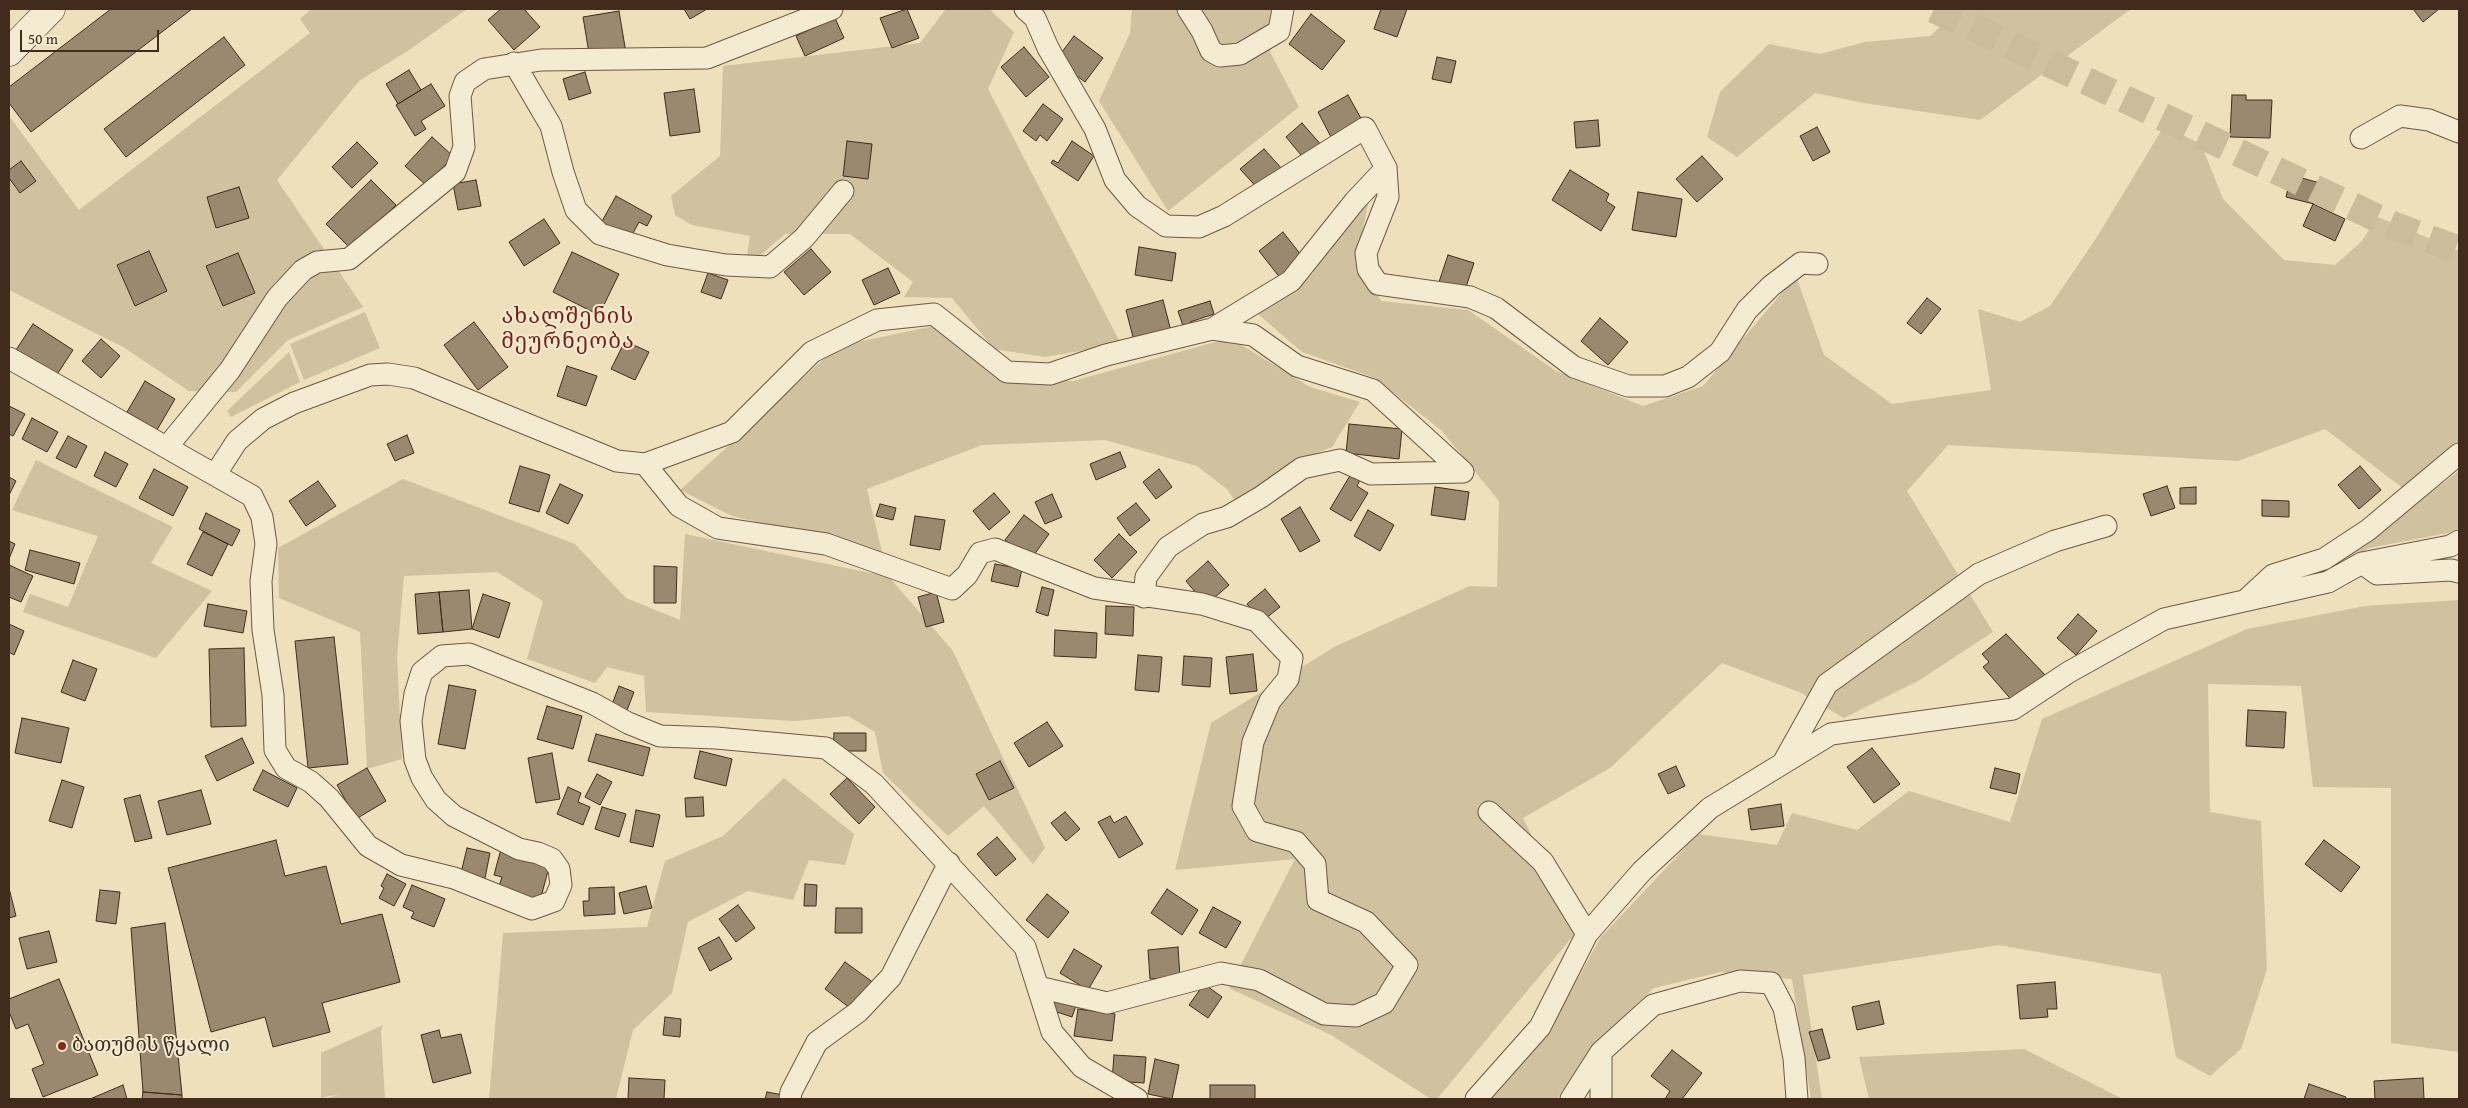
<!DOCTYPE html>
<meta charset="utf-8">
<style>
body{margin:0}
#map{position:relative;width:2468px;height:1108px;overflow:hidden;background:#ede0ba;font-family:"Gentium Book Plus",serif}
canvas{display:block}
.frame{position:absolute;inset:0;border:10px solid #422b1d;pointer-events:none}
.scale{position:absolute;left:20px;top:30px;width:139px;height:22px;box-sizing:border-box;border:2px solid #422b1d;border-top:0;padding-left:6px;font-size:15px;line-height:18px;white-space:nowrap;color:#422b1d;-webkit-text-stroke:4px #f3ebd2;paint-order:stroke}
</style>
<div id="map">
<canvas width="2468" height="1108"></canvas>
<div class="frame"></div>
<div class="scale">50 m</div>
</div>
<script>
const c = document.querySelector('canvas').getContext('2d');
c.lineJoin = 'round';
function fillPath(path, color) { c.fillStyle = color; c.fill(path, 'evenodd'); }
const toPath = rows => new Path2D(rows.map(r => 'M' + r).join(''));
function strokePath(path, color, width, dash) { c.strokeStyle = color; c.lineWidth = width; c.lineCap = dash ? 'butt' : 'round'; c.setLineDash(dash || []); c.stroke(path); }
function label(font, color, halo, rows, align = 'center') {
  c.font = font + ' "Gentium Book Plus","Noto Serif Georgian",serif'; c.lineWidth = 4; c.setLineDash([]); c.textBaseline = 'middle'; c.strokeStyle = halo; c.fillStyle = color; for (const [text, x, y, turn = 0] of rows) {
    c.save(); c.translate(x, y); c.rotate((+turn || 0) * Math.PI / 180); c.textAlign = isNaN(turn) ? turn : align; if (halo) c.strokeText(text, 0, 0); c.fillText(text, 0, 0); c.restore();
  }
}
const green = toPath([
 [311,9,467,9,409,50,359,81,277,180,363,307,288,340,236,392,189,391,123,347,9,290,9,116,79,210,310,33,300,19],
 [946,9,989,9,1014,32,988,89,1121,344,1045,357,994,349,952,298,904,297,913,282,850,234,785,234,745,269,750,236,692,225,675,215,671,196,720,156,723,66,920,43],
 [1132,9,1286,9,1270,52,1299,107,1168,211,1099,101,1130,33],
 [1960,9,2131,9,1980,120,1864,103,1815,93,1737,157,1707,137,1720,92,1769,44,1820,54,1865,42,1930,36],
 [2164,126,2201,144,2223,199,2284,260,2335,265,2361,242,2378,217,2459,251,2459,441,2443,458,2404,489,2325,429,2238,461,1948,445,1907,491,1993,632,1918,681,1844,718,1799,692,1722,663,1610,768,1523,818,1578,930,1437,1099,1431,1099,1331,1035,1229,988,1295,859,1175,870,1211,723,1336,646,1470,586,1497,587,1499,501,1442,431,1375,378,1302,352,1252,309,1310,277,1370,194,1358,254,1381,301,1468,310,1556,371,1643,406,1703,386,1796,276,1824,355,1892,404,1991,390,1978,309,2020,322,2050,306,2097,237],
 [365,312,380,348,304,380,290,344],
 [934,326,993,373,1073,381,1230,338,1310,387,1360,402,1332,447,1291,463,1235,501,1227,489,1197,466,1105,440,982,445,867,489,882,552,732,516,680,490,838,346],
 [289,352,300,382,231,417,227,411],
 [36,460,173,527,151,563,212,591,156,658,23,612,30,594,68,607,98,536,12,510],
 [2459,471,2459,528,2448,533,2369,548,2335,569,2287,583,2372,537],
 [403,479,575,544,626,598,680,620,685,534,889,577,953,651,1045,848,1033,864,984,806,948,836,883,773,875,732,848,716,794,721,646,712,644,676,607,667,595,683,527,659,543,601,497,572,404,576,397,657,402,759,367,769,360,632,279,598,278,548],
 [2459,600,2459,1052,2391,1043,2391,788,2313,787,2301,686,2208,684,2210,812,2261,821,2267,969,2241,1049,2210,1076,2176,1057,2161,974,1999,945,1803,975,1822,1099,1811,1099,1792,979,1721,972,1654,988,1594,1043,1557,1099,1486,1099,1549,1029,1601,937,1698,834,1777,845,1792,813,1857,830,1909,791,2010,822,2042,719,2247,629,2365,606],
 [784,778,854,834,845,865,809,860,793,900,748,891,688,922,672,993,633,1030,616,1099,489,1099,503,933,647,927,665,861,723,836],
 [383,1025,381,1031,385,1099,325,1099,340,1094,321,1098,321,1053],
 [2024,1049,2123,1099,1869,1099,1859,1057]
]);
const building = toPath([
 [111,9,192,9,31,132,9,103,9,87,111,9],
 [501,9,524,9,540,27,514,50,488,20,501,9],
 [684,9,707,9,690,19,684,9],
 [907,9,919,38,892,48,880,18,907,9],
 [1381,9,1407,9,1397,37,1374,29,1381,9],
 [2413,9,2439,9,2423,22,2413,9],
 [619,11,626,53,590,59,583,17,619,11],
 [1311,14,1345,41,1322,70,1289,44,1311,14],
 [835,18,844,38,805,56,796,36,835,18],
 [1074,36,1103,58,1085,82,1056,60,1074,36],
 [224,37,245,65,126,157,104,129,224,37],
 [1024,47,1049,77,1026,97,1001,67,1024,47],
 [1437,57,1456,61,1451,83,1432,79,1437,57],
 [409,70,421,90,398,104,386,84,409,70],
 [585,72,591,93,569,100,563,79,585,72],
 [431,84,445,106,421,121,426,129,415,136,396,105,431,84],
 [694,89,700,132,670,136,664,93,694,89],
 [1348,95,1363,122,1332,139,1318,112,1348,95],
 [2232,95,2246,95,2246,100,2272,100,2270,138,2230,137,2232,95],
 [1043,104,1063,119,1047,141,1040,135,1036,141,1023,131,1043,104],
 [1598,120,1600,146,1576,148,1574,122,1598,120],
 [1302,123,1323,147,1306,161,1286,137,1302,123],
 [1817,127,1830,152,1813,161,1800,136,1817,127],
 [432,137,453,156,427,186,405,166,432,137],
 [847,141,872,144,868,179,843,176,847,141],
 [1072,141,1094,156,1078,181,1051,163,1053,160,1058,163,1072,141],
 [357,142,378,163,352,188,332,167,357,142],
 [1264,149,1283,170,1260,191,1240,169,1264,149],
 [1702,156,1723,179,1697,202,1676,179,1702,156],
 [21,161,36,181,20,193,9,178,9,170,21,161],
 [1570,170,1609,194,1606,201,1615,207,1601,231,1552,200,1570,170],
 [2291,175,2320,183,2314,204,2286,197,2291,175],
 [371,180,396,205,351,249,326,224,371,180],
 [476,180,481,206,458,210,453,184,476,180],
 [239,187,249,218,216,228,207,197,239,187],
 [1638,192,1682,199,1676,237,1632,230,1638,192],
 [616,196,652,216,647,226,639,222,630,239,601,223,616,196],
 [2313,204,2345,219,2335,241,2303,226,2313,204],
 [544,219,560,243,524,266,509,242,544,219],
 [1283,232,1305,260,1281,279,1259,251,1283,232],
 [1139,247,1176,253,1172,281,1135,275,1139,247],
 [811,249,831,272,804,295,784,272,811,249],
 [149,251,167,291,135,306,117,265,149,251],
 [572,252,619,274,599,315,553,292,572,252],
 [238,253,255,293,223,306,206,266,238,253],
 [1448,255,1474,263,1465,290,1439,282,1448,255],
 [888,268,900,293,874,305,862,280,888,268],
 [708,273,728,280,721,299,701,292,708,273],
 [1927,298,1941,309,1921,334,1907,323,1927,298],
 [1163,300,1172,335,1135,345,1126,310,1163,300],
 [1210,301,1214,314,1190,322,1192,326,1184,329,1178,311,1210,301],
 [1600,318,1628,342,1608,365,1581,341,1600,318],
 [474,322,508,367,478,390,444,345,474,322],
 [33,324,73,350,56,376,16,350,33,324],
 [101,339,120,356,101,378,82,361,101,339],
 [625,341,649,352,635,380,611,369,625,341],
 [567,366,597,376,586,406,557,396,567,366],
 [145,381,175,399,157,430,127,412,145,381],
 [9,406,25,414,13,436,9,434,9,406],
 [32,418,58,432,47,452,22,439,32,418],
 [1349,424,1402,429,1399,459,1346,453,1349,424],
 [407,435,414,453,395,461,387,444,407,435],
 [68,436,87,446,76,468,56,458,68,436],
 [105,452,128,464,116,487,94,476,105,452],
 [1120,452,1126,467,1096,480,1090,464,1120,452],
 [520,466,550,475,539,512,509,503,520,466],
 [2360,466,2381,490,2359,509,2338,485,2360,466],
 [154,469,188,487,173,516,139,498,154,469],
 [1159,469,1172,487,1156,499,1143,482,1159,469],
 [1351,474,1360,480,1357,486,1368,493,1351,521,1330,509,1351,474],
 [9,477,16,481,9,495,9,477],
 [318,481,336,506,306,526,289,501,318,481],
 [560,484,583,495,568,524,546,513,560,484],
 [2167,486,2175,508,2151,516,2143,494,2167,486],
 [1435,487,1469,492,1465,520,1431,515,1435,487],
 [2196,487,2196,504,2180,504,2180,488,2196,487],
 [994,493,1010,512,989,530,973,511,994,493],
 [1052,494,1062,517,1045,524,1035,502,1052,494],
 [2262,500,2289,501,2289,517,2262,516,2262,500],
 [1136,503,1150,520,1130,536,1117,518,1136,503],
 [880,504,896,508,893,520,876,516,880,504],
 [1300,507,1320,541,1300,552,1281,519,1300,507],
 [1368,510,1394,525,1380,551,1354,536,1368,510],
 [206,513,240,530,232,546,199,529,206,513],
 [1024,515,1049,534,1031,559,1005,540,1024,515],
 [915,516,945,520,940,550,910,545,915,516],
 [203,532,228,544,212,576,187,564,203,532],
 [1119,534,1137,552,1112,578,1094,560,1119,534],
 [9,541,15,544,9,559,9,541],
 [30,550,80,563,74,584,25,570,30,550],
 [1208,561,1229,585,1206,605,1186,581,1208,561],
 [995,564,1022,569,1018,587,991,581,995,564],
 [9,565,33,576,21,602,9,597,9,565],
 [654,566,677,567,676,603,654,603,654,566],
 [1042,587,1054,590,1048,616,1036,612,1042,587],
 [1265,589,1280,607,1261,622,1247,604,1265,589],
 [469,590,472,629,443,632,439,592,469,590],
 [439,592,443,632,418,634,415,594,439,592],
 [936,592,944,622,926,627,918,597,936,592],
 [483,594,510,603,499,638,472,629,483,594],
 [208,604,247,611,243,633,204,626,208,604],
 [1106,606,1134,607,1133,636,1105,634,1106,606],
 [2078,614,2097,631,2076,655,2057,638,2078,614],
 [9,624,24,631,14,655,9,652,9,624],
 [1055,630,1097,633,1096,658,1054,656,1055,630],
 [2006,634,2047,677,2015,704,1983,667,1989,662,1982,654,2006,634],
 [334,637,348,764,308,768,295,641,334,637],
 [244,648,246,726,211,727,209,649,244,648],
 [1253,654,1257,691,1230,694,1226,657,1253,654],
 [1138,655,1162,657,1159,692,1135,690,1138,655],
 [1184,656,1212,658,1210,687,1182,685,1184,656],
 [73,660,97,669,85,701,61,692,73,660],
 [449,685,476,690,465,749,438,744,449,685],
 [619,686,634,692,626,713,611,707,619,686],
 [547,706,582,716,573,749,537,739,547,706],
 [2248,710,2286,712,2284,748,2246,746,2248,710],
 [22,718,69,728,61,763,15,753,22,718],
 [1047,722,1063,746,1029,767,1014,743,1047,722],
 [834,733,866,733,866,751,833,751,834,733],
 [596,734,650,748,643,776,588,761,596,734],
 [242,738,254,763,217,781,205,756,242,738],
 [1872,748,1900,784,1874,803,1847,767,1872,748],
 [700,751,732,759,726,786,694,778,700,751],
 [552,753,560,799,536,803,528,758,552,753],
 [1000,761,1014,788,989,800,976,774,1000,761],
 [1676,766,1685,786,1668,794,1658,774,1676,766],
 [367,768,386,801,356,819,337,785,367,768],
 [1995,768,2020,774,2016,794,1990,788,1995,768],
 [263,770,297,788,288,807,253,790,263,770],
 [597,774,612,782,600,805,585,797,597,774],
 [847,778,875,807,859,824,830,794,847,778],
 [62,780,84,787,72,828,49,821,62,780],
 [568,787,581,793,578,802,590,807,583,825,557,814,568,787],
 [201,790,211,824,167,835,158,801,201,790],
 [140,795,152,838,135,842,124,799,140,795],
 [703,797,704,816,686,817,685,798,703,797],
 [1781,804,1784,826,1751,830,1748,809,1781,804],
 [602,807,626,814,619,837,595,829,602,807],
 [636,810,660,815,653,847,630,842,636,810],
 [1065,812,1080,829,1066,841,1051,823,1065,812],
 [1110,816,1114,823,1126,816,1143,844,1119,858,1098,822,1110,816],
 [997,837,1016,859,996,876,977,854,997,837],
 [276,840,285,876,326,866,341,924,382,914,400,982,322,1003,330,1032,273,1047,265,1017,211,1032,168,868,276,840],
 [2324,840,2360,867,2341,892,2305,864,2324,840],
 [467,848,490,853,484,883,460,877,467,848],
 [501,849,550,863,540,901,498,889,502,877,494,875,501,849],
 [387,874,406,884,394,906,379,898,384,888,381,886,387,874],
 [805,884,817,885,816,906,804,906,805,884],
 [412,885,445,899,434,927,411,918,414,912,403,907,412,885],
 [646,886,652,908,624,914,619,893,646,886],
 [614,887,615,914,584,916,583,901,589,901,589,888,614,887],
 [9,888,16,916,9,918,9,888],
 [1167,889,1198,910,1182,935,1151,913,1167,889],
 [100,890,120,892,116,924,96,921,100,890],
 [1047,894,1069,912,1048,938,1026,920,1047,894],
 [738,905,755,928,736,942,719,919,738,905],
 [1213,907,1241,922,1226,948,1199,933,1213,907],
 [836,908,862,908,862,933,835,933,836,908],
 [165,923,182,1095,143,1092,131,928,165,923],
 [49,931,57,962,27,969,19,938,49,931],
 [719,937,732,959,710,971,698,948,719,937],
 [1178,947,1180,977,1150,979,1148,950,1178,947],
 [1074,949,1102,966,1088,990,1060,973,1074,949],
 [845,962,874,983,854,1011,825,989,845,962],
 [59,979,98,1075,43,1097,32,1069,44,1064,28,1024,16,1029,9,1012,9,999,59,979],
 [2055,982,2057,1009,2047,1009,2048,1017,2020,1019,2017,985,2055,982],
 [1204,984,1222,997,1208,1018,1189,1005,1204,984],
 [1052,995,1077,1003,1072,1017,1048,1009,1052,995],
 [1879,1001,1884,1024,1857,1030,1852,1007,1879,1001],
 [1078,1009,1115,1014,1112,1041,1074,1036,1078,1009],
 [665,1017,681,1019,680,1037,663,1035,665,1017],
 [1822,1029,1830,1058,1818,1061,1809,1032,1822,1029],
 [439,1030,441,1038,461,1034,471,1073,433,1083,421,1035,439,1030],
 [1672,1050,1702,1073,1682,1099,1665,1099,1670,1091,1651,1076,1672,1050],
 [1114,1055,1146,1057,1144,1083,1112,1081,1114,1055],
 [1155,1059,1179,1065,1172,1099,1148,1094,1155,1059],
 [629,1078,665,1080,664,1099,628,1099,629,1078],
 [2423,1078,2424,1099,2375,1099,2374,1081,2423,1078],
 [2309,1084,2346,1097,2345,1099,2304,1099,2309,1084],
 [123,1085,127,1099,90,1099,123,1085],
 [1210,1085,1255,1085,1255,1099,1210,1099,1210,1085],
 [143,1092,182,1095,182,1099,142,1099,143,1092],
 [767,1092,789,1096,789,1099,765,1099,767,1092]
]);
const trunkTunnel = toPath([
 [1934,9,2390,224,2459,250]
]);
const minor = toPath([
 [1188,9,1202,31,1211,51,1220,56,1240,54,1279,31,1283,9],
 [514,63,551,126,563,172,576,210,600,234,667,255,726,265,770,267,804,238,843,191],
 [2361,138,2400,116,2429,120,2459,132],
 [1386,168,1388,197,1366,253,1368,269,1378,284,1470,297,1496,308,1574,367,1628,386,1665,386,1688,377,1720,352,1747,310,1771,286,1801,263,1817,264],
 [1212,329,1253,335,1297,366,1373,390,1463,472],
 [9,358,252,496,262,517,266,544,261,581,263,630,273,695,275,750,286,768,311,782,329,798,368,846,401,865,454,878,532,909,554,901,561,885,559,869,552,859,538,853,519,849,454,816,436,800,422,778,415,760,411,721,415,694,422,672,442,656,469,654,592,703,628,723,660,736,716,738,826,748,874,784,1025,947,1052,1032,1082,1067,1137,1099],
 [167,447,230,370,277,298,303,270,317,262,349,259,455,172,464,147,460,96,465,82,484,69,541,60,707,58,832,9],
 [645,464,679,506,718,528,826,544,952,589,967,575,980,553,995,549,1094,588,1202,604,1257,621,1292,658,1288,679,1270,701,1253,742,1243,806,1257,831,1296,842,1315,864,1318,900,1366,922,1407,965,1384,1003,1356,1016,1324,1014,1259,980,1221,973,1107,1003,1038,987],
 [215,475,237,441,263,419,294,403,370,375,388,374,414,378,617,461,645,464,732,432,812,352,877,320,934,314,1007,372,1050,374,1106,355,1212,329,1291,281,1355,201,1386,168,1365,128,1224,216,1199,227,1166,226,1137,206,1115,180,1095,129,1048,48,1035,18,1025,9],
 [2362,563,2377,574,2451,570,2459,572],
 [1144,597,1146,577,1168,547,1203,524,1227,517,1261,497,1302,468,1340,460,1371,474,1463,472],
 [2246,600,2273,575,2324,559,2368,530,2459,454],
 [1783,763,1827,684,1979,574,2055,541,2106,526],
 [1489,812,1543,862,1587,934],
 [1601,1052,1601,1099],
 [790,1099,791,1092,817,1042,858,1012,891,977,949,863],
 [1476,1099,1540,1027,1587,934,1642,871,1710,808,1831,734,2013,709,2069,672,2164,619,2328,582,2362,563,2450,546,2459,541],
 [1571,1099,1601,1052,1653,1005,1740,981,1771,983,1784,1008,1794,1058,1797,1099]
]);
const secondary = toPath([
 [9,52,51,9]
]);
const markers = [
 [62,1046,5,"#8f2418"]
];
const poiNames = [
 ["ბათუმის წყალი",72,1046]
];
const quarterNames = [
 ["ახალშენის",568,317],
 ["მეურნეობა",568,342]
];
fillPath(green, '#d0c19f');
fillPath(building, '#9b896f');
strokePath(building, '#422b1d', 1);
strokePath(trunkTunnel, '#cbbc9b', 28, [28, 14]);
strokePath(minor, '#6d5844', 23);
strokePath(secondary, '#422b1d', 29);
strokePath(minor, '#f3ebd2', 21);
strokePath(secondary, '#f3ebd2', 28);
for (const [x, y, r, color] of markers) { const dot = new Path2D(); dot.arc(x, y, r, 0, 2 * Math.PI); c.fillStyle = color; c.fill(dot); strokePath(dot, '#f3ebd2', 2); }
label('20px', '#422b1d', '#f3ebd2', poiNames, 'left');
c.letterSpacing = '1px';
label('22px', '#7a1f14', '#f3ebd2', quarterNames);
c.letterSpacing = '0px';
</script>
